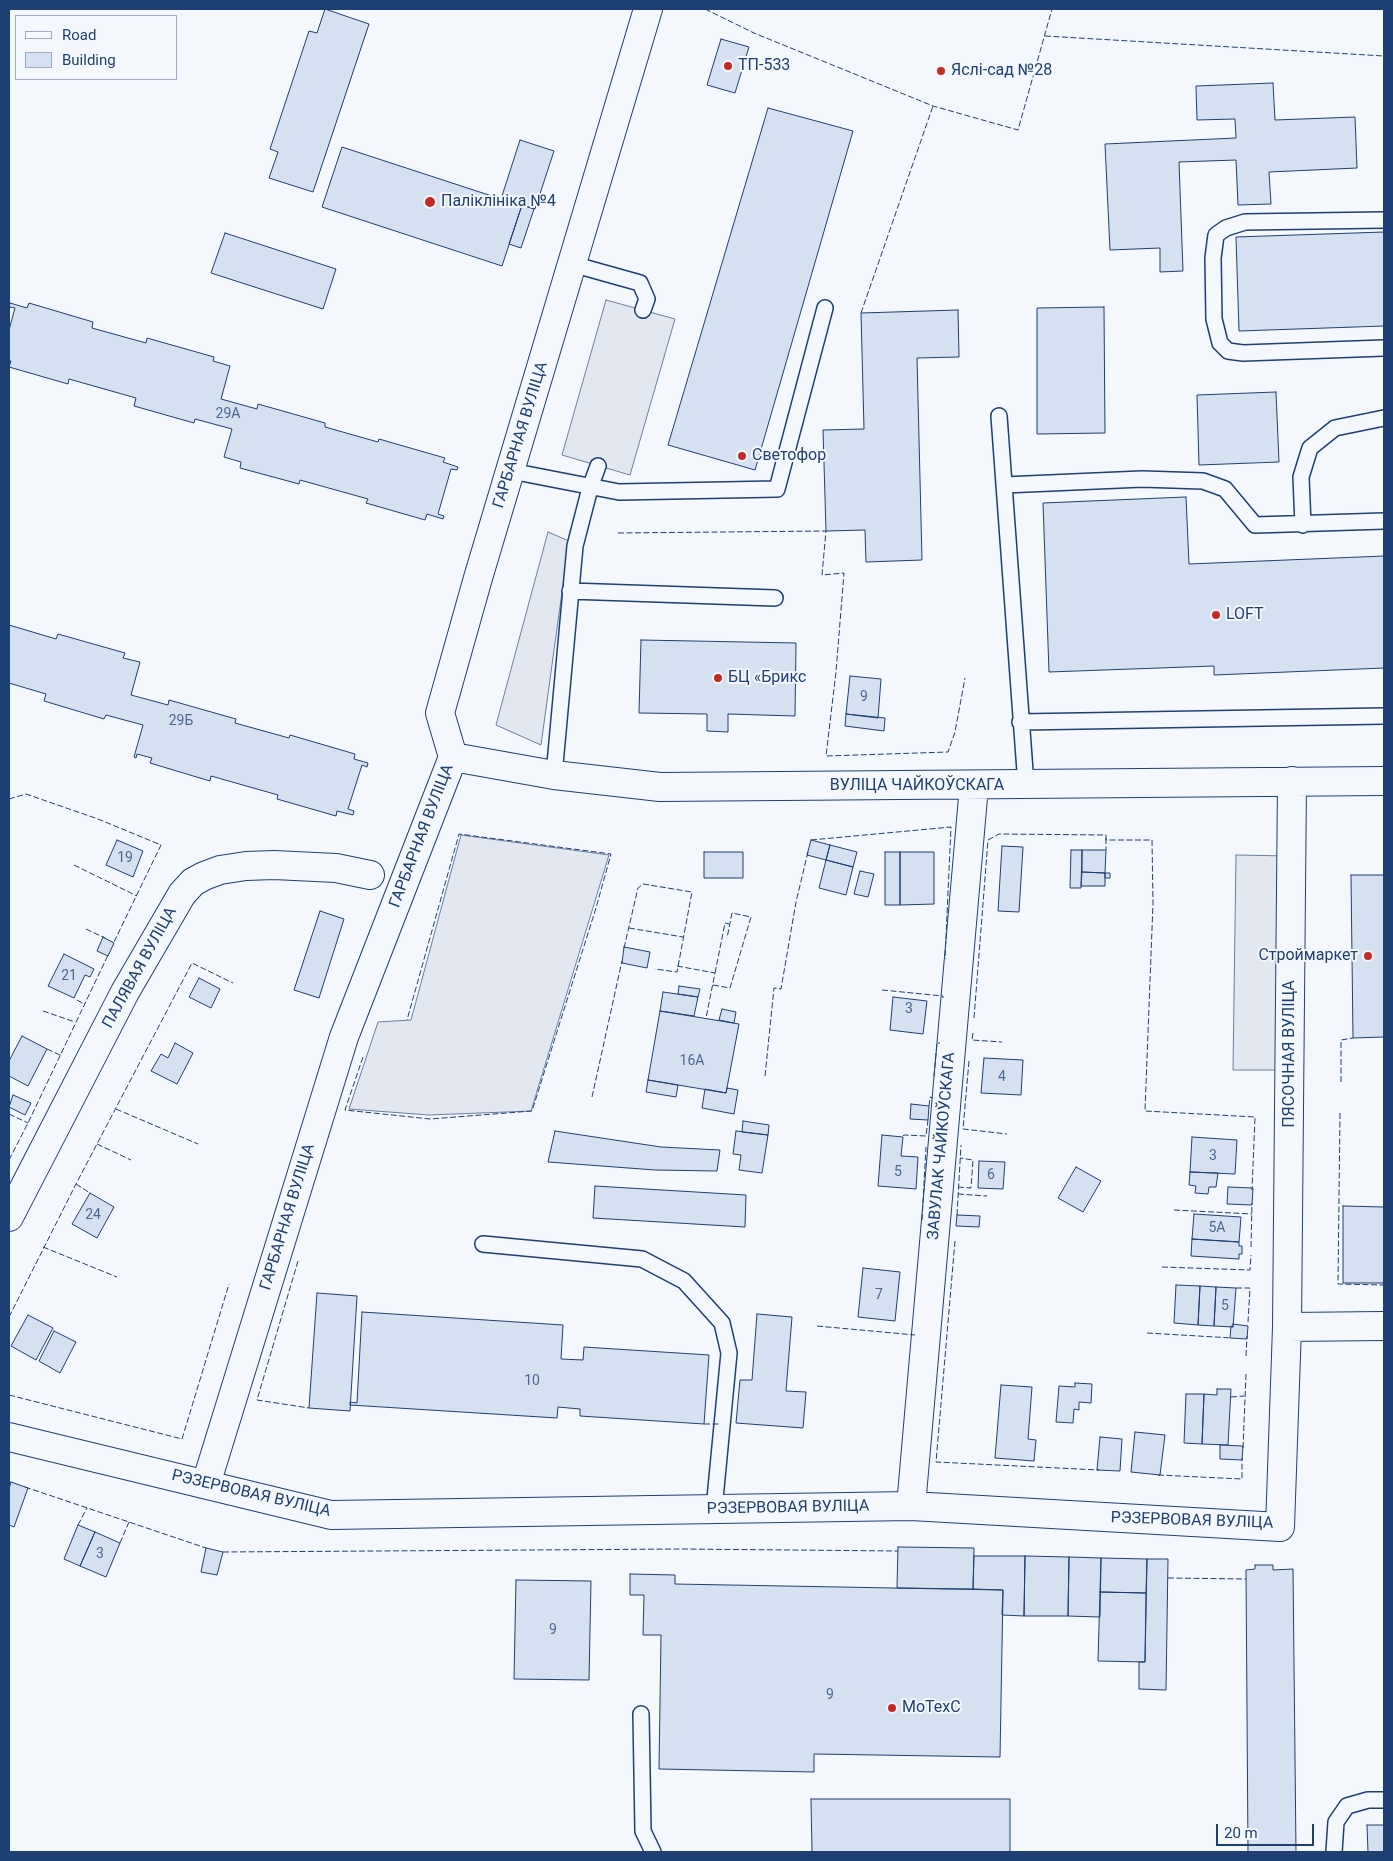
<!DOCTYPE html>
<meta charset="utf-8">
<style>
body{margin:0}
#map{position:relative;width:1393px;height:1861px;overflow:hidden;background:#f4f7fb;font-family:Roboto,sans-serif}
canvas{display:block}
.frame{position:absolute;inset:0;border:10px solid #1d3f73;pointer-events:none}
.legend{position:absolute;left:15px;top:15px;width:162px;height:65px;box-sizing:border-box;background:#f4f7fb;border:1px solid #9eadc5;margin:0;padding:6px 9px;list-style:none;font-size:15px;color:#1d3f73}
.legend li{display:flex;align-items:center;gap:10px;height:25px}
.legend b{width:25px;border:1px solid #9eadc5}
.scale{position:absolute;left:1216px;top:1824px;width:98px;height:22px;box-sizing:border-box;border:2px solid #1d3f73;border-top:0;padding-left:6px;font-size:15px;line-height:18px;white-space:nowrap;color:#1d3f73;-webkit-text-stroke:4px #f4f7fb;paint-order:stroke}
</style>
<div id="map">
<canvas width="1393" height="1861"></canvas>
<div class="frame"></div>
<ul class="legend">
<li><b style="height:6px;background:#f4f7fb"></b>Road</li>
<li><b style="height:14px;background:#d5e0f0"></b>Building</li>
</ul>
<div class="scale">20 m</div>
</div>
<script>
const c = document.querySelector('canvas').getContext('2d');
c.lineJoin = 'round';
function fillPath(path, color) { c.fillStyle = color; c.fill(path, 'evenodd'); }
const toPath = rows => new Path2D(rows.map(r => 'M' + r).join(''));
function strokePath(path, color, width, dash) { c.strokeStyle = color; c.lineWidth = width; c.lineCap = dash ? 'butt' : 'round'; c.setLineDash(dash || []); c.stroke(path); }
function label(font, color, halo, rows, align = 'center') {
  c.font = font + ' Roboto,sans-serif'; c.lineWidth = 4; c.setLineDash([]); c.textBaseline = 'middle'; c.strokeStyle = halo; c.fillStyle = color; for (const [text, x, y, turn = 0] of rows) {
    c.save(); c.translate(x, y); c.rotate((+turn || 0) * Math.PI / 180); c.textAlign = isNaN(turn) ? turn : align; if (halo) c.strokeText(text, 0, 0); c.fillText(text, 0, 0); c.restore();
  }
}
const parking = toPath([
 [606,300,675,319,630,475,562,455,606,300],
 [548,532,569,541,541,745,496,725,548,532],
 [461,835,609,855,531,1111,429,1115,349,1109,378,1022,411,1020,461,835],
 [1236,855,1289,856,1286,1070,1233,1070,1236,855]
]);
const building = toPath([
 [325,9,369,24,313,192,269,178,278,152,270,149,309,31,317,33,325,9],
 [721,39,749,47,735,93,707,85,721,39],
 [1273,83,1275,120,1355,117,1357,168,1269,172,1271,204,1238,205,1236,160,1179,162,1183,271,1160,272,1160,248,1110,250,1105,144,1236,138,1235,119,1197,120,1196,86,1273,83],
 [768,108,853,131,755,470,668,445,768,108],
 [520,140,554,151,535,209,522,205,502,266,322,207,342,147,501,199,520,140],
 [522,205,534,209,521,248,509,244,522,205],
 [1384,232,1384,326,1239,331,1236,237,1384,232],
 [225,233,336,269,323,309,211,273,225,233],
 [10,303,27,308,29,303,93,322,92,328,146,343,147,338,214,357,213,361,230,366,221,399,257,409,258,404,325,423,325,427,378,442,379,439,445,458,443,462,458,467,457,470,451,469,438,514,444,516,443,519,427,514,425,520,366,503,368,499,300,480,299,484,240,468,241,462,224,457,232,429,195,419,194,423,134,406,136,398,69,379,68,384,9,367,11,361,9,361,9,330,15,308,9,307,10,303],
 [1104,307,1105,433,1037,434,1037,308,1104,307],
 [958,310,959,357,917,358,922,560,866,562,865,530,826,531,823,430,864,429,861,313,958,310],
 [1276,392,1279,462,1199,465,1197,395,1276,392],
 [1186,497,1189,564,1384,556,1384,668,1214,675,1214,666,1049,672,1043,503,1186,497],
 [9,625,56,639,58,634,125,653,123,658,140,662,131,695,168,705,169,700,236,719,235,723,289,738,290,735,355,754,354,759,368,763,367,767,362,765,348,809,354,811,353,815,337,811,336,816,277,799,278,795,211,776,210,781,150,763,152,758,137,754,136,758,134,757,143,725,106,715,104,719,44,701,46,694,9,683,9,625],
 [641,640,796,643,795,716,728,714,728,732,707,731,707,714,639,713,641,640],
 [850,676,881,679,878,718,846,714,850,676],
 [846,714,885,718,884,731,845,726,846,714],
 [117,840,143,851,133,877,106,865,117,840],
 [811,840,830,845,826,860,807,855,811,840],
 [830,845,857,852,853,867,826,860,830,845],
 [1002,846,1023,847,1019,912,998,911,1002,846],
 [1071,850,1082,850,1081,888,1070,888,1071,850],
 [1082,850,1106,850,1105,873,1082,872,1082,850],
 [704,852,743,852,743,878,704,878,704,852],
 [885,852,900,852,900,905,885,905,885,852],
 [900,852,934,852,934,904,900,905,900,852],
 [826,860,853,867,846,895,819,888,826,860],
 [860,871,874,874,868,897,854,894,860,871],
 [1082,872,1105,873,1105,886,1081,886,1082,872],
 [1105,873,1110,873,1110,878,1105,878,1105,873],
 [1351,875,1384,875,1384,1037,1353,1038,1351,875],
 [320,911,344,919,319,998,294,990,320,911],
 [103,937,114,943,108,956,97,951,103,937],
 [624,947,650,952,647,968,622,963,624,947],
 [64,954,94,969,90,977,85,975,74,998,48,986,64,954],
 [199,978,220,989,211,1008,189,997,199,978],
 [679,986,700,989,698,997,678,994,679,986],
 [663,992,698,997,694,1016,660,1011,663,992],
 [893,997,927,1001,923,1034,890,1030,893,997],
 [722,1009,736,1012,734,1023,719,1020,722,1009],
 [660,1011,739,1024,726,1093,648,1080,660,1011],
 [22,1036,47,1049,28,1086,9,1076,9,1061,22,1036],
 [175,1043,193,1053,177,1084,151,1071,161,1054,168,1058,175,1043],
 [984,1058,1023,1060,1021,1095,981,1093,984,1058],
 [648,1080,678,1085,676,1097,646,1092,648,1080],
 [727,1088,738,1090,734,1114,702,1108,705,1089,726,1093,727,1088],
 [13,1095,31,1103,25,1115,9,1107,13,1095],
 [911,1104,929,1106,928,1120,910,1119,911,1104],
 [743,1121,769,1125,768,1135,742,1132,743,1121],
 [555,1131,661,1147,720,1150,717,1171,655,1170,548,1162,555,1131],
 [736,1131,768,1135,762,1173,739,1170,741,1155,733,1154,736,1131],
 [882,1135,903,1137,901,1156,918,1157,916,1189,878,1186,882,1135],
 [1192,1137,1237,1140,1235,1174,1190,1172,1192,1137],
 [979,1161,1005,1162,1003,1189,978,1188,979,1161],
 [1076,1167,1101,1181,1083,1212,1058,1198,1076,1167],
 [1190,1172,1218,1173,1216,1187,1209,1187,1208,1194,1195,1193,1196,1186,1189,1185,1190,1172],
 [595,1186,746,1195,745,1227,593,1218,595,1186],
 [1228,1187,1253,1188,1252,1205,1227,1204,1228,1187],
 [90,1193,114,1207,97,1238,72,1224,90,1193],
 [1343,1206,1384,1207,1384,1283,1343,1283,1343,1206],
 [1194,1214,1241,1217,1239,1242,1192,1239,1194,1214],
 [957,1215,980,1216,979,1227,956,1226,957,1215],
 [1192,1239,1239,1242,1239,1246,1242,1246,1242,1254,1239,1254,1239,1259,1191,1256,1192,1239],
 [863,1268,900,1272,895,1321,858,1317,863,1268],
 [1176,1285,1200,1286,1198,1325,1174,1323,1176,1285],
 [1200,1286,1216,1287,1214,1326,1198,1325,1200,1286],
 [1216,1287,1236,1288,1233,1327,1214,1326,1216,1287],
 [317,1293,357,1296,350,1411,309,1408,317,1293],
 [362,1312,563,1325,561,1359,583,1360,584,1347,709,1355,704,1424,580,1416,580,1409,558,1407,557,1418,350,1405,350,1402,357,1403,362,1312],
 [757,1314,792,1317,786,1391,806,1392,803,1428,736,1423,740,1380,752,1380,757,1314],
 [28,1315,53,1328,36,1360,11,1346,28,1315],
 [1233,1324,1248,1326,1247,1339,1230,1338,1231,1326,1233,1327,1233,1324],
 [54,1331,76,1342,60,1373,39,1361,54,1331],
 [1075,1383,1092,1384,1091,1403,1079,1402,1079,1410,1074,1409,1073,1423,1056,1422,1059,1386,1075,1387,1075,1383],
 [1001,1385,1032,1387,1028,1439,1036,1440,1034,1461,995,1458,1001,1385],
 [1217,1389,1231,1389,1228,1445,1202,1444,1204,1394,1217,1395,1217,1389],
 [1186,1394,1204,1394,1202,1444,1184,1443,1186,1394],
 [1135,1432,1165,1435,1160,1475,1131,1472,1135,1432],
 [1100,1437,1122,1439,1120,1471,1097,1470,1100,1437],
 [1220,1445,1243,1446,1242,1460,1220,1459,1220,1445],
 [11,1482,28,1488,14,1527,9,1525,9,1489,11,1482],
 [78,1525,95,1532,80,1566,64,1559,78,1525],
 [95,1532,120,1543,106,1577,80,1566,95,1532],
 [898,1547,974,1548,973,1589,897,1588,898,1547],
 [206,1548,223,1552,217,1575,201,1572,206,1548],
 [974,1556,1025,1556,1024,1616,1002,1615,1003,1590,973,1589,974,1556],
 [1025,1556,1069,1557,1068,1616,1024,1616,1025,1556],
 [1069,1557,1101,1558,1100,1617,1068,1616,1069,1557],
 [1101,1558,1147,1559,1146,1593,1100,1592,1101,1558],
 [1147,1559,1168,1559,1166,1690,1139,1689,1139,1662,1145,1662,1147,1559],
 [1255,1565,1273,1565,1273,1570,1293,1569,1296,1852,1248,1852,1246,1570,1255,1569,1255,1565],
 [630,1574,675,1575,675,1584,1003,1590,1000,1757,814,1754,814,1772,659,1769,661,1635,643,1635,644,1595,630,1595,630,1574],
 [516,1580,591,1581,589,1680,514,1679,516,1580],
 [1100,1592,1146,1593,1145,1662,1098,1661,1100,1592],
 [811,1799,1010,1799,1010,1852,812,1852,811,1799],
 [1367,1825,1384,1825,1384,1852,1368,1852,1367,1825]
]);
const service = toPath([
 [1384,220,1245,222,1226,228,1216,235,1213,258,1214,319,1220,343,1228,351,1243,353,1384,348],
 [572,264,640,283,647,299,643,310],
 [999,416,1026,785],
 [511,471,619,492,777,489,825,308],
 [1004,485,1142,479,1203,481,1225,489,1255,525,1384,521],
 [1303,525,1301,477,1310,448,1335,428,1384,418],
 [570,591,775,598],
 [1020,722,1384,716],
 [554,775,575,546,590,488,598,466],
 [483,1244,642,1259,684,1281,722,1323,729,1353,714,1509],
 [641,1714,643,1831,653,1852],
 [1334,1852,1336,1822,1347,1806,1368,1800,1384,1800]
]);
const minor = toPath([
 [453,757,554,775,660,787,1384,781],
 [9,1217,125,992,182,894,193,882,204,876,220,870,246,866,274,865,336,868,370,875],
 [1287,1327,1384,1326],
 [9,1437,331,1515,911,1506,1280,1527,1287,1327,1292,781],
 [206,1484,344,1037,453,757,440,713,478,578,648,9],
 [911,1506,974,786]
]);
const fence = toPath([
 [705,9,754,33,933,106,1018,130,1052,9],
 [1045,36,1384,56],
 [861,313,933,106],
 [618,533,826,531,822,575,844,573,836,672,826,756,948,752,955,732,965,678],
 [9,799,26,794,98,819,161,845,113,944],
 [1106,835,1106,840,1152,840,1153,903,1145,1111,1255,1117,1252,1190],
 [1106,838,1106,850],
 [811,840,951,827,945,959],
 [74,865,137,896],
 [629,928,683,937],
 [86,929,105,938],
 [624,948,638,888,643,884,692,892,677,972,655,969],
 [677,966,715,973,706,1018],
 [715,973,725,923,729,924],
 [713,985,730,988,751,917,732,913,727,938],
 [882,990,943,996,943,998],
 [77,1000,84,1004],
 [43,1011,75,1022],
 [974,1018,988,840,999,834,1106,835],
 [973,1033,972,1040,1002,1042],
 [47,1049,60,1055],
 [363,1057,345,1110,430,1119,532,1111,596,908,611,854,459,834,407,1020],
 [969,1061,963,1129,1007,1134],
 [765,1076,774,988,781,989,796,902,808,852],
 [934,1076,937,1043,940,1043],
 [1341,1082,1341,1040,1353,1038],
 [592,1097,622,961],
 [929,1106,930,1097,933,1098],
 [116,1109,198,1144],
 [1340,1113,1338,1284,1384,1285],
 [9,1114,28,1123],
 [903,1136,904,1135,926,1136,928,1120],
 [97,1144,131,1160],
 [9,1160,28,1123,109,953],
 [76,1184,90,1193],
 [958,1187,971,1188,973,1160,960,1158],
 [958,1194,987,1196],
 [1174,1210,1252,1214],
 [957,1215,961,1145],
 [922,1220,926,1147],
 [955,1241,936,1462,1099,1470],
 [43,1247,117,1277],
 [1251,1247,1252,1203],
 [298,1261,257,1400,309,1408],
 [1162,1267,1250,1270,1251,1255],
 [1236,1288,1250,1288,1248,1322],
 [9,1317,76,1184,192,963,233,983],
 [817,1326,915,1335],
 [1147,1333,1232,1338],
 [1246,1356,1247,1336],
 [9,1395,182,1439,229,1284],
 [1231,1397,1244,1396],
 [704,1424,719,1424],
 [1243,1448,1246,1374],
 [1158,1475,1242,1479,1242,1458],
 [25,1487,206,1548],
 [78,1525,87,1508],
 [120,1543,129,1522],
 [223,1552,682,1549,898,1551],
 [1168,1578,1246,1579]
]);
const markers = [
 [728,66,5,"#c62828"],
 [941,71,5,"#c62828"],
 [430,202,6,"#c62828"],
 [742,456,5,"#c62828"],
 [1216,615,5,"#c62828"],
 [718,678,5,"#c62828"],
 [1368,956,5,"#c62828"],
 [892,1708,5,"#c62828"]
];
const numberNames = [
 ["29А",228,414],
 ["9",864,697],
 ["29Б",181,721],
 ["19",125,858],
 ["21",69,976],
 ["3",909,1009],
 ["16А",692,1061],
 ["4",1002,1077],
 ["3",1213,1156],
 ["5",898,1172],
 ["6",991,1175],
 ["24",93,1215],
 ["5А",1217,1228],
 ["7",879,1295],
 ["5",1225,1306],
 ["10",532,1381],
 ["3",100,1554],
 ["9",553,1630],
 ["9",830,1695]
];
const poiNames = [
 ["ТП-533",738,66],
 ["Яслі-сад №28",951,71],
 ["Паліклініка №4",441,202],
 ["Светофор",752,456],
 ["LOFT",1226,615],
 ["БЦ «Брикс",728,678],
 ["Строймаркет",1358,956,"right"],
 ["MoTexC",902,1708]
];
const streetNames = [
 ["ГАРБАРНАЯ ВУЛІЦА",521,435,-73],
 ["ВУЛІЦА ЧАЙКОЎСКАГА",917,786],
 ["ГАРБАРНАЯ ВУЛІЦА",422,836,-69],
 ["ПАЛЯВАЯ ВУЛІЦА",140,968,-61],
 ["ПЯСОЧНАЯ ВУЛІЦА",1290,1054,-90],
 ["ЗАВУЛАК ЧАЙКОЎСКАГА",942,1146,-85],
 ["ГАРБАРНАЯ ВУЛІЦА",288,1217,-73],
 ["РЭЗЕРВОВАЯ ВУЛІЦА",251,1494,13],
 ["РЭЗЕРВОВАЯ ВУЛІЦА",788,1508,-1],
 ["РЭЗЕРВОВАЯ ВУЛІЦА",1192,1521,2]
];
fillPath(parking, '#e3e8f0');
strokePath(parking, '#687fa3', 1);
fillPath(building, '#d5e0f0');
strokePath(building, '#1d3f73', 1);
strokePath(service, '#1d3f73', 18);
strokePath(minor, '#1d3f73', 30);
strokePath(service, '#f4f7fb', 15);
strokePath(minor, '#f4f7fb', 28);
strokePath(fence, '#1d3f73', 1, [6, 2.5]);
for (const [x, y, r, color] of markers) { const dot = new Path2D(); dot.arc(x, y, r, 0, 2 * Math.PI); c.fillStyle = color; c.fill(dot); strokePath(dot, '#f4f7fb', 2); }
label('14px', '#4b6792', null, numberNames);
label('16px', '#1d3f73', '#f4f7fb', poiNames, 'left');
label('16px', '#1d3f73', '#f4f7fb', streetNames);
</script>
